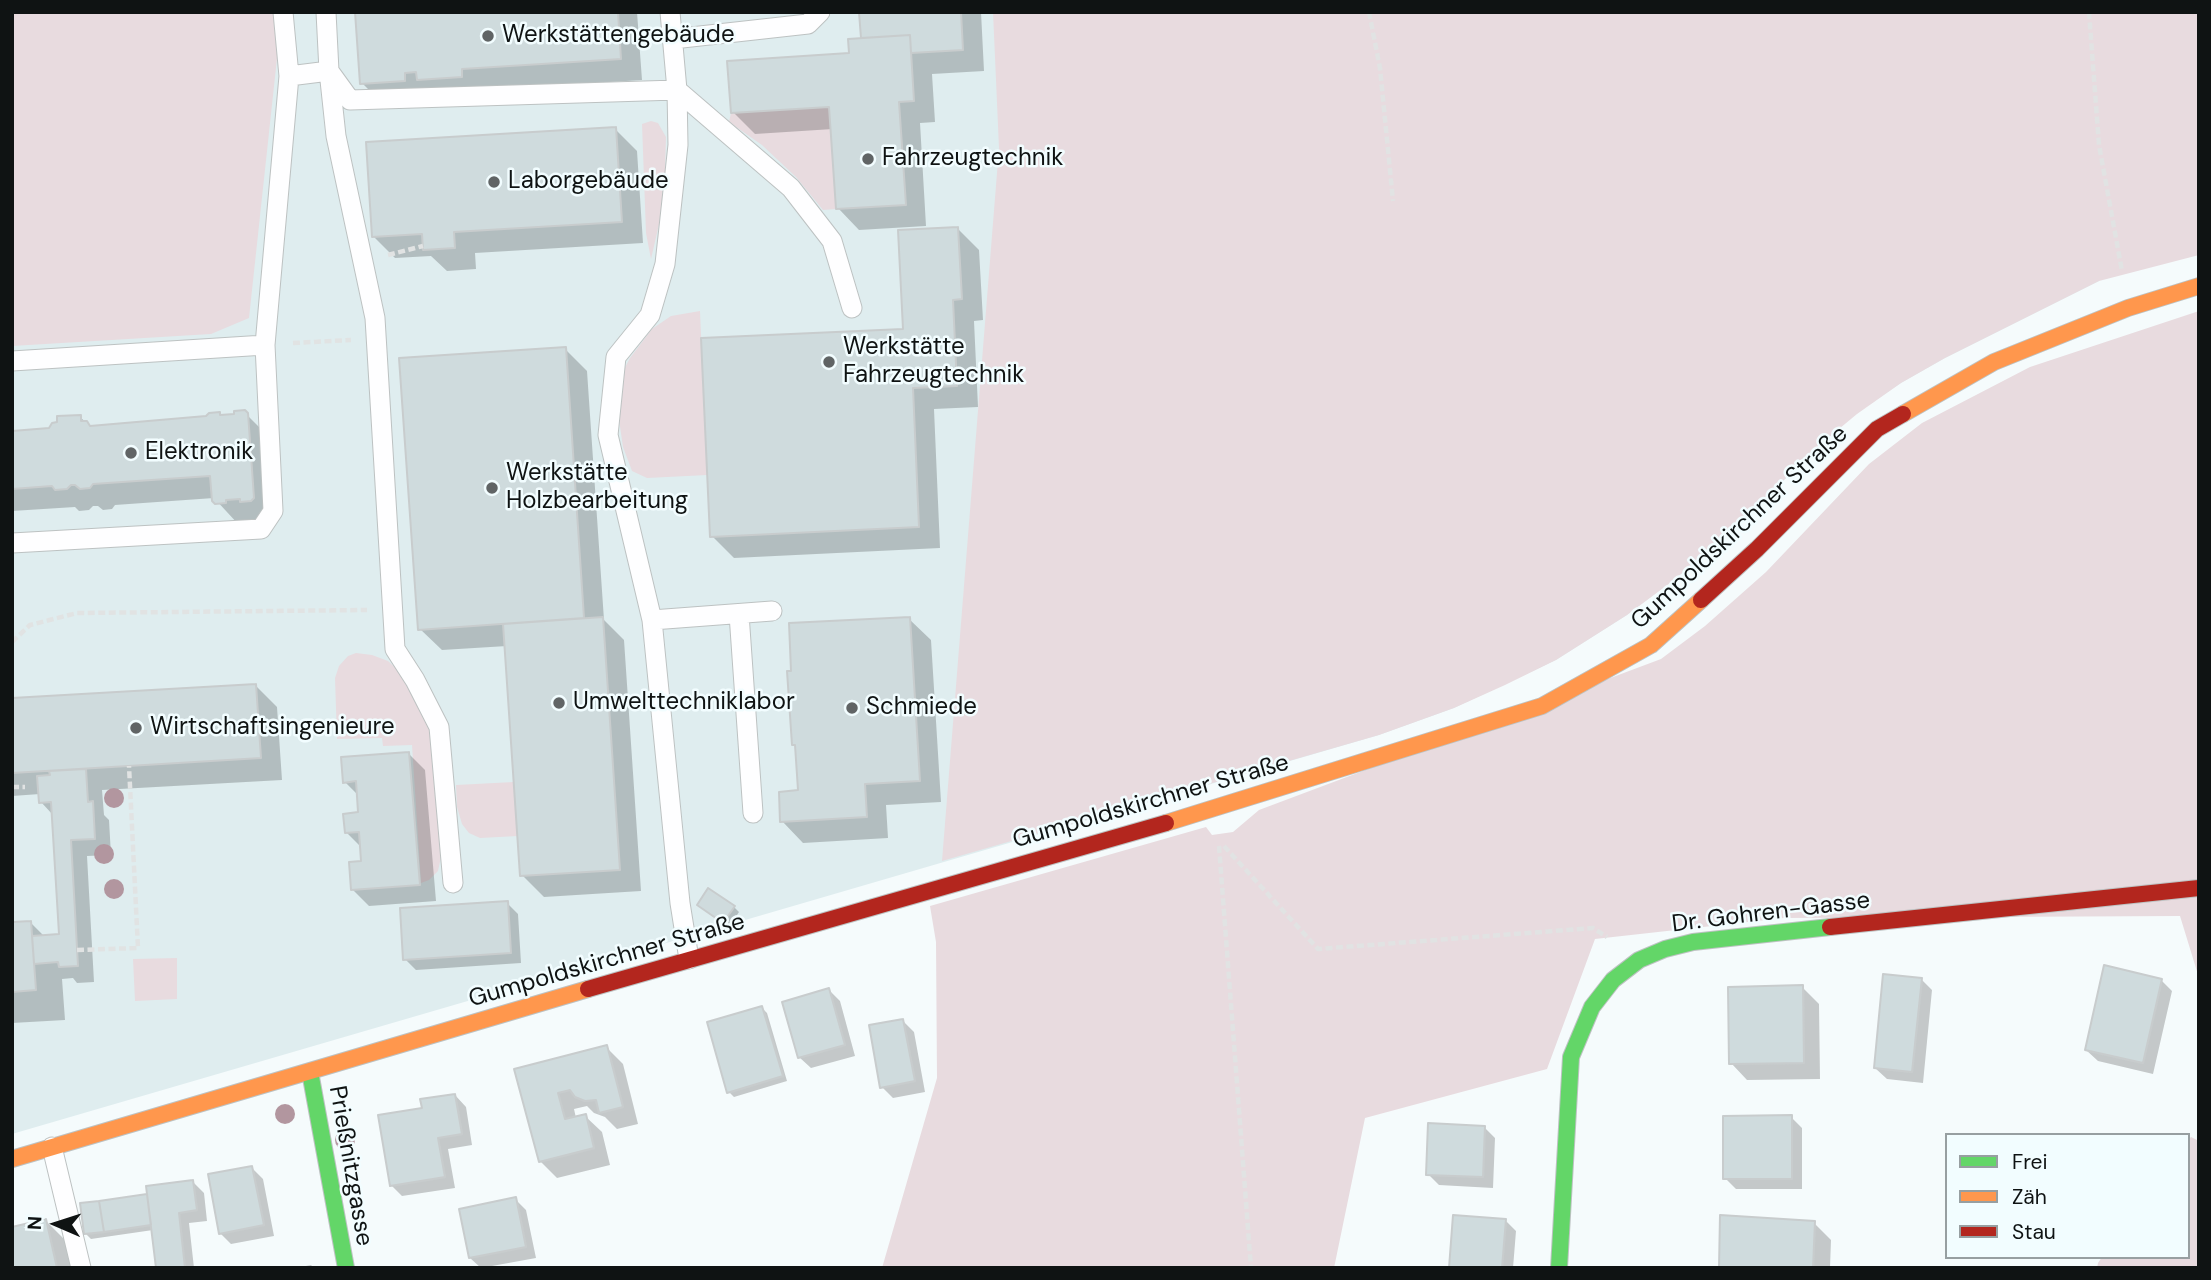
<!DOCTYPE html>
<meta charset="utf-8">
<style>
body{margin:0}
#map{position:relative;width:2211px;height:1280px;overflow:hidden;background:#f5fbfc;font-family:"DM Sans",sans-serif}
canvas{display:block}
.frame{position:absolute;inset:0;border:14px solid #0f1313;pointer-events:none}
.legend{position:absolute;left:1945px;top:1133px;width:245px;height:126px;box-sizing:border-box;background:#f2fdff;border:2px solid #979fa1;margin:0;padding:9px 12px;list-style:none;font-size:21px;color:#0f1313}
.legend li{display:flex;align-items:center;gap:14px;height:35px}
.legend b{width:35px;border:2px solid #979fa1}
.north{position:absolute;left:21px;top:1189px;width:70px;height:70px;-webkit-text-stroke:5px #f2fdff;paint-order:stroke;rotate:273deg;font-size:19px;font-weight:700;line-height:28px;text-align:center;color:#0f1313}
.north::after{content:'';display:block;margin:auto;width:24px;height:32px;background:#0f1313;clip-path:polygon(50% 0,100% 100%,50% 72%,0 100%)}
</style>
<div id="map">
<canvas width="2211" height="1280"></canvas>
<div class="frame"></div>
<ul class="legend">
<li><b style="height:9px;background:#63d668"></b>Frei</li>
<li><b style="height:9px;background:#ff974d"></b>Zäh</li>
<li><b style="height:9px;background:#b3261e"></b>Stau</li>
</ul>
<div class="north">N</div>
</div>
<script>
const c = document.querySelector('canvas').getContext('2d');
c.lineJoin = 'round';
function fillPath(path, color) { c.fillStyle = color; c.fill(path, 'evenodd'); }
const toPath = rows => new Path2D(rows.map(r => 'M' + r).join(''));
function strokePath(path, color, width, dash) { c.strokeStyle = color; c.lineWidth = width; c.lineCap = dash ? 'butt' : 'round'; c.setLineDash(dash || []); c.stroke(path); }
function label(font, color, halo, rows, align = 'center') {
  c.font = font + ' "DM Sans",sans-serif'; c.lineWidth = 5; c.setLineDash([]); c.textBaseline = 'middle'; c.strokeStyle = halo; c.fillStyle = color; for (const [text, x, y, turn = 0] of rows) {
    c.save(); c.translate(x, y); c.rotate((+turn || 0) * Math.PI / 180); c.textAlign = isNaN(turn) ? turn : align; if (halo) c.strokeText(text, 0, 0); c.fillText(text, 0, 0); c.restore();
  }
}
const built = toPath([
 [12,12,2073,12,2099,281,1945,358,1901,383,1857,413,1816,448,1748,516,1702,558,1627,615,1556,660,1454,708,1379,735,12,1134]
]);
const green = toPath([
 [12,12,275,12,278,49,249,318,211,334,12,346],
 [993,12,2199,12,2199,255,2099,281,1945,358,1901,383,1857,414,1816,448,1748,516,1674,580,1627,615,1556,660,1505,685,1454,708,1379,735,942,861,999,148],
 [829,107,836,209,823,210,796,177,762,145,729,122,731,113],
 [651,121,658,123,666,137,665,171,660,220,651,259,646,233,642,124],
 [700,311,707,475,647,478,632,471,623,447,618,413,621,375,630,358,652,329,671,316],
 [2199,311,2199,978,2180,916,1784,918,1595,939,1547,1069,1365,1118,1334,1268,882,1268,937,1078,936,942,930,906,1206,827,1212,835,1233,832,1259,810,1661,659,1705,626,1766,572,1869,464,1922,423,2030,367],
 [356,653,372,655,388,661,402,674,430,722,435,744,441,857,438,871,429,880,421,883,412,745,383,746,382,738,337,739,335,678,339,666,348,656],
 [514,782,518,836,480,838,469,833,462,824,457,807,456,785],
 [177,958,177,999,135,1001,133,959],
 [2191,1137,2199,1141,2199,1268,2097,1268,2098,1263,2102,1257,2188,1257,2188,1140]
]);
const shadow = toPath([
 [357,12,637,12,642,80,483,90,384,105,362,83],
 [861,12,981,12,984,71,932,74,935,122,920,123,926,226,859,230,838,208,833,129,755,134,733,112,851,55,863,39],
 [615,129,637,151,643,243,475,253,476,269,447,271,431,256,395,258,373,236],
 [958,229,979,250,983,320,974,321,978,407,934,409,940,548,734,558,712,536,904,331],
 [565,349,587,371,604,620,624,640,641,891,544,897,522,875,507,646,442,650,420,629],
 [244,412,269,437,275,521,239,525,214,498,115,505,112,509,103,510,98,506,93,506,89,510,79,511,75,507,12,511,12,432,50,430,80,417,92,428,207,418,219,414,222,416,236,416],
 [909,619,931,640,941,802,886,805,888,838,803,843,782,821,800,792,797,748,793,744],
 [256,686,277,707,282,780,102,790,104,815,109,820,111,855,87,856,94,982,77,983,73,978,62,979,65,1020,12,1023,12,924,31,923,45,937,60,936,53,815,41,802,40,794,12,796,12,700],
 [409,754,425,770,436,901,369,906,353,890,363,863,362,848,346,832,360,814,359,796,345,782],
 [507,903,518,914,521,963,416,970,405,959],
 [699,905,734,907,739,912,729,927],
 [1921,979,1932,990,1923,1083,1887,1079,1875,1068],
 [2161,980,2172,991,2153,1074,2098,1061,2086,1050],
 [1802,987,1819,1004,1820,1079,1747,1080,1731,1063],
 [829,990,840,1001,855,1056,811,1068,799,1057],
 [762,1008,767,1013,787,1081,734,1097,729,1092],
 [903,1021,914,1032,925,1092,893,1098,882,1087],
 [606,1047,623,1064,638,1124,617,1129,605,1117,594,1113,587,1106,574,1109,576,1118,585,1116,602,1132,610,1165,557,1178,540,1161,516,1070],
 [455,1095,466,1107,472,1145,448,1149,455,1188,402,1196,391,1185,424,1110],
 [1791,1117,1802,1128,1802,1189,1736,1189,1725,1178],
 [1484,1127,1495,1138,1493,1188,1439,1185,1428,1174],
 [252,1168,263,1179,274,1236,231,1244,220,1233],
 [193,1182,204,1193,207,1221,189,1223,194,1268,158,1268,153,1230,91,1239,86,1234,146,1196],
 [515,1199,526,1210,536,1258,481,1268,470,1258],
 [1505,1220,1516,1231,1513,1268,1451,1268],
 [46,1221,67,1242,73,1268,12,1268],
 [1814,1223,1831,1240,1830,1268,1721,1268],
 [311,1265,314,1268,295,1268]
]);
const building = toPath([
 [355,12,618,12,621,59,462,69,462,77,417,80,416,72,405,73,405,81,360,84,355,12],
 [859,12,961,12,963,50,911,53,910,35,861,38,859,12],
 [910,35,914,101,899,102,906,205,836,209,829,107,731,113,727,61,849,53,848,39,910,35],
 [616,127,622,222,454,232,455,248,423,250,422,234,372,237,366,142,616,127],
 [958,227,962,299,953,300,957,386,913,388,919,527,710,537,701,338,903,329,898,230,958,227],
 [566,347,584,618,418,630,399,358,566,347],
 [245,410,248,413,254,498,251,501,240,502,240,499,226,500,226,503,215,504,212,501,210,476,93,484,90,488,80,489,75,485,71,485,67,489,55,490,52,486,12,489,12,431,49,428,52,423,57,422,57,416,81,415,81,421,87,421,90,426,206,416,209,413,220,412,220,415,234,414,234,411,245,410],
 [603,617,620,870,520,876,503,624,603,617],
 [910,617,920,781,865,784,867,817,780,822,779,792,798,790,795,745,792,745,787,671,791,671,789,623,910,617],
 [256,684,261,758,12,773,12,698,256,684],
 [409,752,420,885,351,890,349,862,361,861,359,832,345,833,343,814,358,812,356,781,343,783,341,757,409,752],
 [86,769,88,802,93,801,95,839,71,840,78,966,59,967,58,962,34,964,32,936,59,934,51,802,39,803,37,776,50,775,49,771,86,769],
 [708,888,735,906,723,923,697,905,708,888],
 [508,901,511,953,403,960,400,908,508,901],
 [31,921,36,990,12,992,12,922,31,921],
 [2104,965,2162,979,2143,1063,2085,1050,2104,965],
 [1883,974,1922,978,1912,1072,1874,1068,1883,974],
 [1803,985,1804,1063,1729,1064,1728,987,1803,985],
 [829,988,845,1045,798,1058,782,1002,829,988],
 [762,1006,783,1076,727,1093,707,1022,762,1006],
 [903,1019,915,1081,880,1088,869,1025,903,1019],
 [607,1045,623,1107,599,1113,596,1100,585,1101,575,1097,570,1090,558,1093,565,1119,586,1114,594,1148,539,1162,514,1069,607,1045],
 [455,1094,462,1134,438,1138,445,1177,390,1186,378,1115,422,1108,420,1099,455,1094],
 [1792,1115,1792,1179,1723,1179,1723,1116,1792,1115],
 [1428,1123,1485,1126,1483,1177,1426,1175,1428,1123],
 [252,1166,264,1225,219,1234,208,1174,252,1166],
 [193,1180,197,1210,179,1213,185,1268,156,1268,146,1186,193,1180],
 [147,1194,151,1225,104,1232,99,1201,147,1194],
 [516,1197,526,1247,469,1258,459,1209,516,1197],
 [99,1201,104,1232,84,1234,80,1203,99,1201],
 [1453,1215,1506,1219,1502,1268,1449,1268,1453,1215],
 [1720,1215,1815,1221,1813,1268,1719,1268,1720,1215],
 [46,1219,57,1268,12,1268,12,1227,46,1219]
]);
const path = toPath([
 [1369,12,1380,68,1393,201],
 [2089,12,2099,145,2122,271],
 [388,255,423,246],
 [293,343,351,340],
 [12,642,30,625,77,613,367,610],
 [12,787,25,787],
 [1219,846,1251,1268],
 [1224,846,1318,949,1593,928,1607,937],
 [77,950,138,948,129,766]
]);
const lane = toPath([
 [670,12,677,90,678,145,665,264,650,315,616,357,608,435,652,620,680,903,689,959],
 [673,39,808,24,820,12],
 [329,71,336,136,375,318,395,649,415,680,439,727,453,883],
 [329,71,350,100,677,90,791,188,832,241,852,308],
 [289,76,329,71,326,12],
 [12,361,265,345],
 [12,543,261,529,273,511,265,345,289,76,283,12],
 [739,614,753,813],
 [652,620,772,611],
 [52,1147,81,1268]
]);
const fast = toPath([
 [310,1072,346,1268],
 [1559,1268,1571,1057,1592,1007,1613,980,1639,960,1665,949,1693,942,1830,927]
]);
const slow = toPath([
 [1903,414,1994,362,2128,308,2199,286],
 [1166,823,1542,706,1651,645,1701,600],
 [12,1159,588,989]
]);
const jam = toPath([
 [1701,600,1757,549,1877,429,1903,414],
 [1830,927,2199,888],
 [588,989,1166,823]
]);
const trees = [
 [114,798],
 [104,854],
 [114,889],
 [285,1114],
 [345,1140]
];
const markers = [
 [488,36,7,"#606465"],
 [868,159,7,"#606465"],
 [494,182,7,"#606465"],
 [829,362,7,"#606465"],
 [131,453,7,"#606465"],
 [492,488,7,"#606465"],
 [559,703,7,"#606465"],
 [852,708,7,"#606465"],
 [136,728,7,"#606465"]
];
const poiNames = [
 ["Werkstättengebäude",502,36],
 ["Fahrzeugtechnik",882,159],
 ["Laborgebäude",508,182],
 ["Werkstätte",843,348],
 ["Fahrzeugtechnik",843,376],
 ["Elektronik",145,453],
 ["Werkstätte",506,474],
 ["Holzbearbeitung",506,502],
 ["Umwelttechniklabor",573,703],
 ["Schmiede",866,708],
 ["Wirtschaftsingenieure",150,728]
];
const streetNames = [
 ["Gumpoldskirchner Straße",1740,528,-43],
 ["Gumpoldskirchner Straße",1151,802,-16],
 ["Dr. Gohren-Gasse",1771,913,-7],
 ["Gumpoldskirchner Straße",607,961,-16],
 ["Prießnitzgasse",350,1166,80]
];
fillPath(built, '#dfedef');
fillPath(green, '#e8dbdf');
fillPath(shadow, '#0003');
fillPath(building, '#cfdbdd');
strokePath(building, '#c8cccd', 2);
strokePath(lane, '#bdc2c2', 21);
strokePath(fast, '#bdc2c2', 18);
strokePath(slow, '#bdc2c2', 18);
strokePath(jam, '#bdc2c2', 18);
strokePath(path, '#e1e3e3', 4.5, [7, 3.5]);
strokePath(lane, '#fefeff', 19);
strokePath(fast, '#63d668', 16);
strokePath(slow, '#ff974d', 16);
strokePath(jam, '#b3261e', 16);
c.fillStyle = '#b2969f';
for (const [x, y] of trees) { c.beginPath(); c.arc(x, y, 10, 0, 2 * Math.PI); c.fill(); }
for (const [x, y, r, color] of markers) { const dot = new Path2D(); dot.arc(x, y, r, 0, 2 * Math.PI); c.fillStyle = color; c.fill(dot); strokePath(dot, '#f2fdff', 2.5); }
label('24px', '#0f1313', '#f2fdff', poiNames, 'left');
label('24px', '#0f1313', '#f2fdff', streetNames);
</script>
